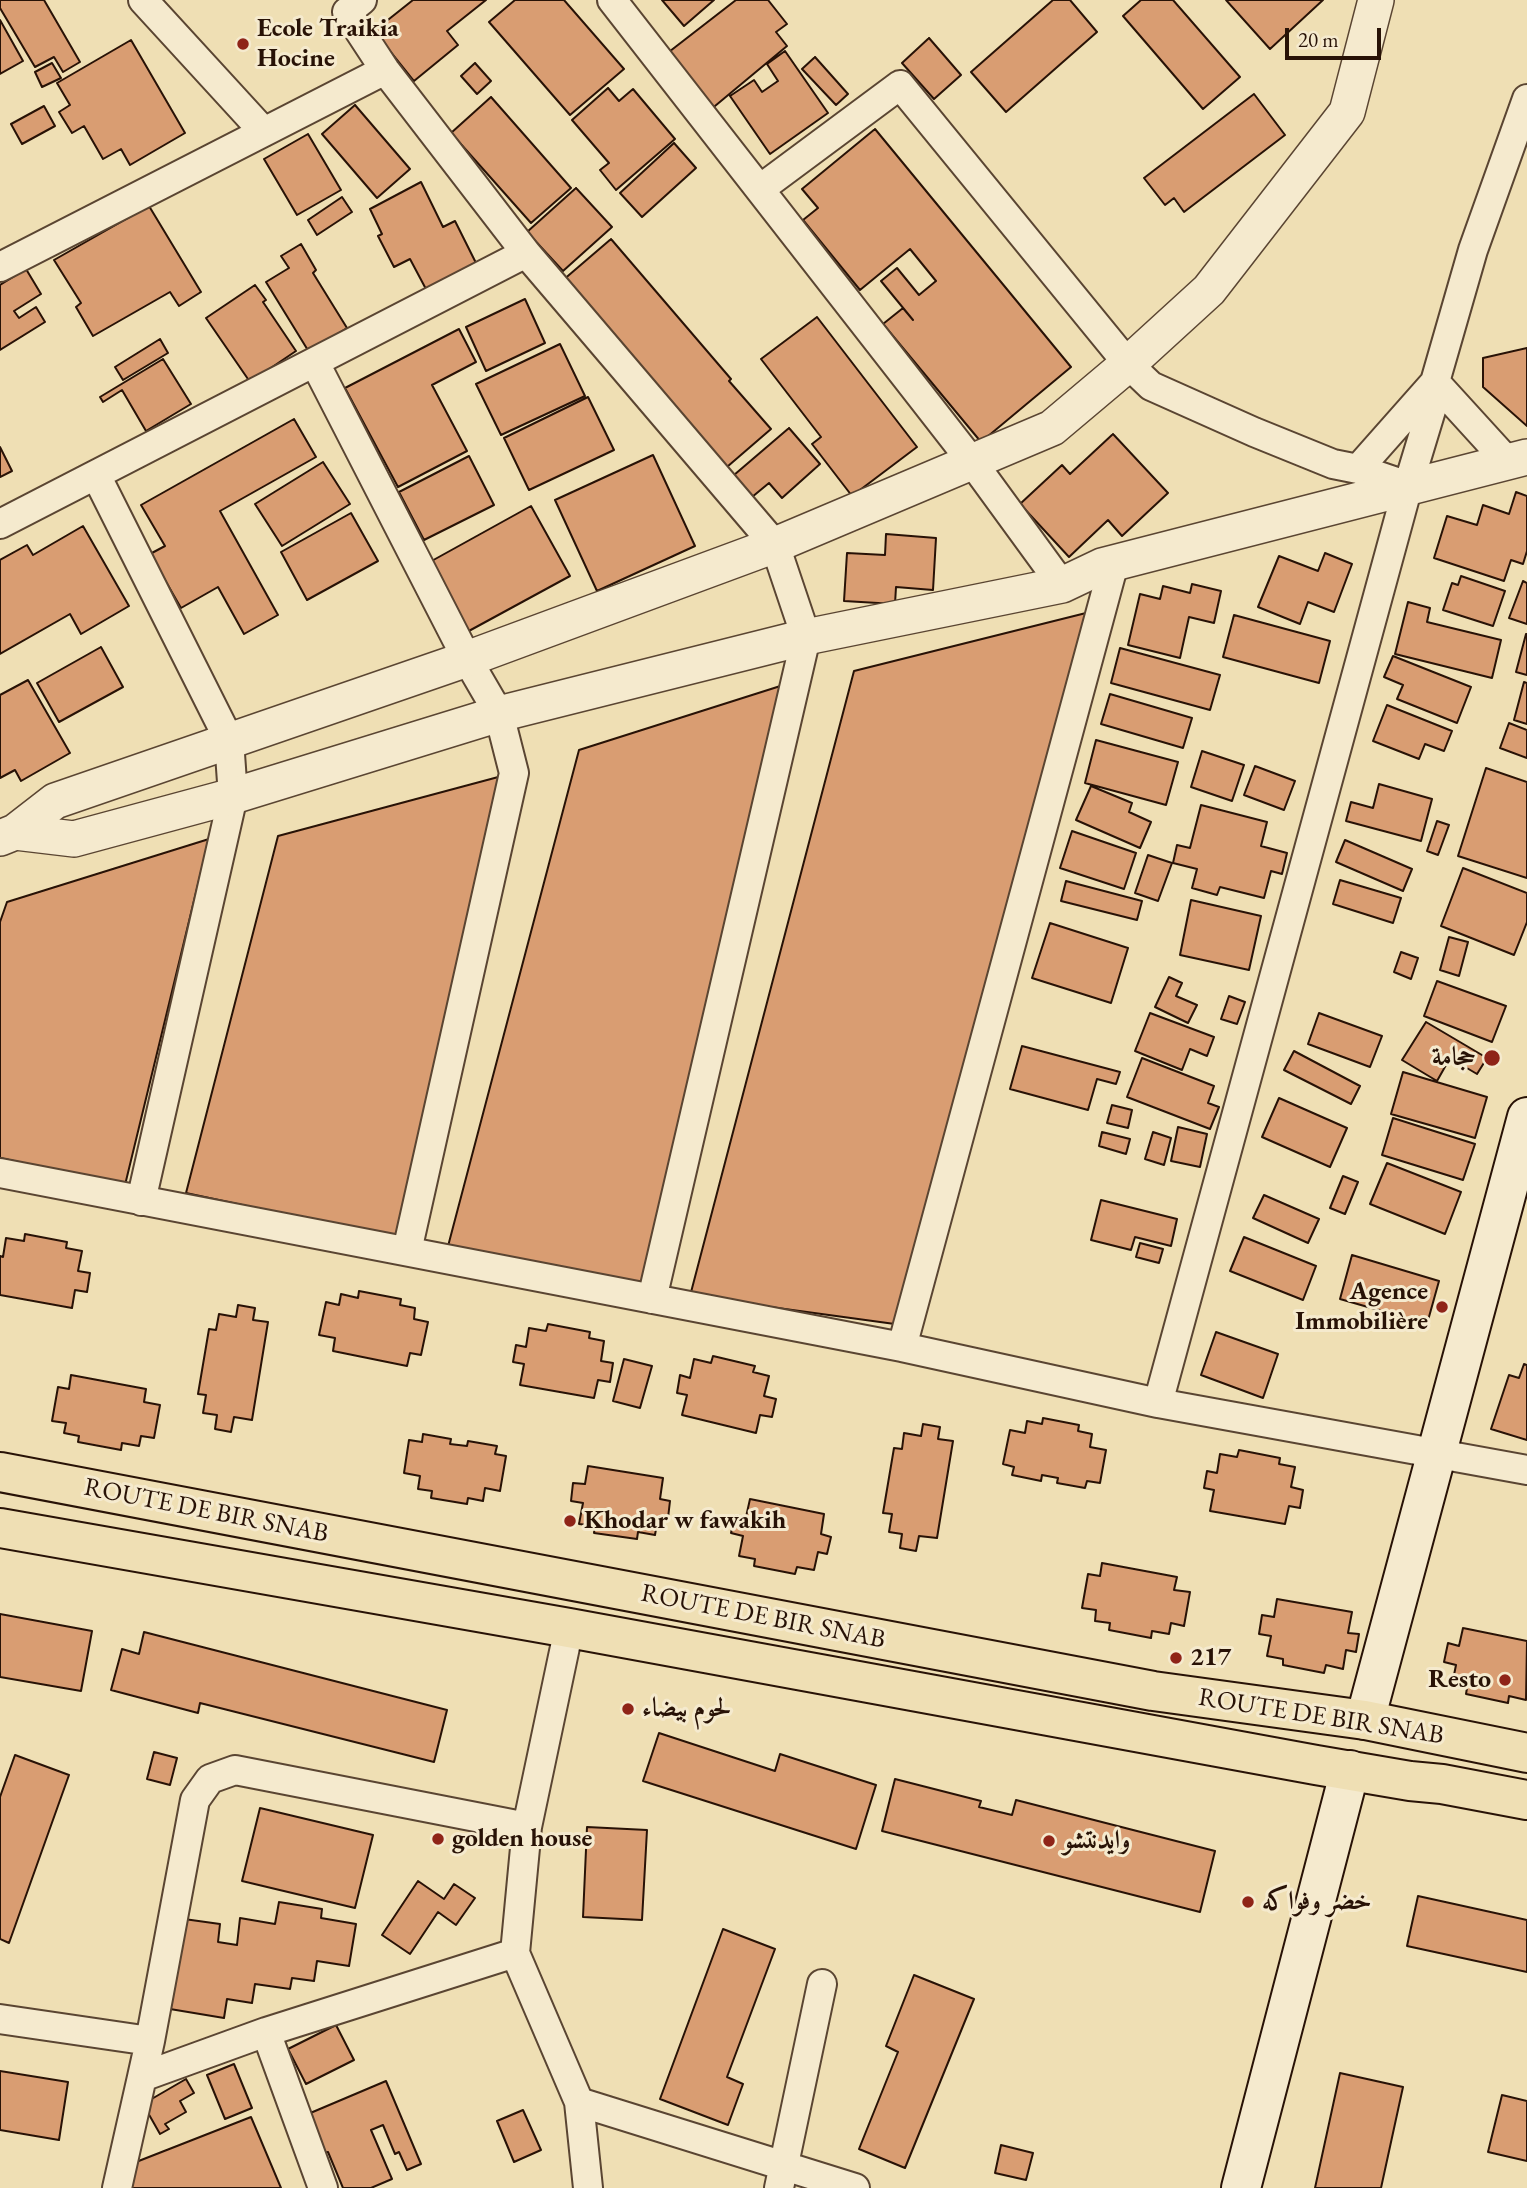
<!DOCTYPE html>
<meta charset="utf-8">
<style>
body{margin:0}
#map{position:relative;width:1527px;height:2188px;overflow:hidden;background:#efdfb4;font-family:"EB Garamond",serif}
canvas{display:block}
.scale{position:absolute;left:1285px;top:28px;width:96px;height:32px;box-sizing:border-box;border:4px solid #281206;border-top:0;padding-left:9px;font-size:21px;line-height:24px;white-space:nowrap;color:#281206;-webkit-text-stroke:5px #f5eace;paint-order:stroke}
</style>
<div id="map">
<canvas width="1527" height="2188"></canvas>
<div class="scale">20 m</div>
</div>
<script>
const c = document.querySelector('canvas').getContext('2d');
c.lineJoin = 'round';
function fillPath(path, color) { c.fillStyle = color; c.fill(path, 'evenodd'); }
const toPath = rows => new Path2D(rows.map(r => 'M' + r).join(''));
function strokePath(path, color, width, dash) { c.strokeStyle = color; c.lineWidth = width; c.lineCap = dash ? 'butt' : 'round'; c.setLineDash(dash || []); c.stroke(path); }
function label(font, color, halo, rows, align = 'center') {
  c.font = font + ' "EB Garamond",Amiri,serif'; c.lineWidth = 6; c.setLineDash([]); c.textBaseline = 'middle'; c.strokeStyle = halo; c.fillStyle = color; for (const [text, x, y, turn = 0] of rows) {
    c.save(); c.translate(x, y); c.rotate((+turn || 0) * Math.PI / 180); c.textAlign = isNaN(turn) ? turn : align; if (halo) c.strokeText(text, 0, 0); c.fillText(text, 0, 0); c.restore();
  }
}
const building = toPath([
 [0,0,44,0,80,62,63,72,54,57,35,67,0,8,0,0],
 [413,0,486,0,447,31,458,45,414,81,374,31,413,0],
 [515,0,564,0,624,69,570,115,489,22,515,0],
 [662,0,714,0,684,26,662,0],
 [736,0,768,0,787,24,776,32,787,46,709,111,665,55,736,0],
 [1053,0,1070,0,1097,32,1006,112,971,72,1053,0],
 [1141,0,1173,0,1240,77,1203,109,1123,16,1141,0],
 [1226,0,1323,0,1270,49,1226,0],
 [0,20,23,61,0,74,0,20],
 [929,38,961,75,934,99,902,63,929,38],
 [131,40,185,133,130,165,121,149,103,159,84,126,72,133,59,112,70,105,57,83,131,40],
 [785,51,828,113,770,154,730,96,754,80,762,92,778,81,767,64,785,51],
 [815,57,848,94,836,105,802,69,815,57],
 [52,63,61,78,42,87,35,72,52,63],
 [475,63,491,81,477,94,461,76,475,63],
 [608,88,619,101,633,89,675,139,616,190,600,170,609,163,572,120,608,88],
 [1254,94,1285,135,1184,212,1174,198,1165,205,1144,178,1254,94],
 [491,97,571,188,531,223,451,133,491,97],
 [355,105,410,169,377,198,322,134,355,105],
 [44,106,55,126,22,144,11,124,44,106],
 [875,129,1071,367,981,442,883,324,903,308,913,320,881,281,897,268,919,295,936,281,910,249,860,290,803,220,818,208,802,189,875,129],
 [308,134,341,190,297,215,264,159,308,134],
 [674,143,696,168,642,217,620,193,674,143],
 [421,182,443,227,455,221,477,265,427,291,410,259,394,267,378,236,382,234,370,209,421,182],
 [576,188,612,227,563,271,527,232,576,188],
 [342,197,352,212,317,235,308,220,342,197],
 [149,206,201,292,179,306,170,292,93,336,76,307,81,303,54,260,149,206],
 [611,239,731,379,729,381,771,429,720,473,562,281,611,239],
 [301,244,316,270,313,273,347,328,309,352,266,282,289,268,281,256,301,244],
 [26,269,41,294,14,311,19,318,36,307,45,322,0,350,0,285,26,269],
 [255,285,266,300,263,302,296,351,250,382,206,318,255,285],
 [525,299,545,343,486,371,466,327,525,299],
 [817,317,917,447,852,496,812,444,821,437,761,359,817,317],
 [459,329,476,362,432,385,467,451,398,487,345,388,459,329],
 [160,339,168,353,123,380,115,367,160,339],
 [560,344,585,396,501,435,476,384,560,344],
 [1527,348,1527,426,1483,387,1483,358,1527,348],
 [163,359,191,404,146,431,122,390,103,402,100,397,163,359],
 [588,397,614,450,529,490,504,438,588,397],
 [294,419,316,457,220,511,278,615,244,634,218,587,181,608,150,554,165,546,141,505,294,419],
 [789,428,820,464,782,498,769,483,746,502,727,481,789,428],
 [1113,434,1168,493,1122,536,1108,520,1069,557,1020,504,1062,465,1070,474,1113,434],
 [0,447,12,471,0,477,0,447],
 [653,455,695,546,597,591,555,500,653,455],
 [469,456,494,505,424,540,399,492,469,456],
 [323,462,350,504,282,546,255,504,323,462],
 [1516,492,1527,496,1527,551,1523,564,1511,560,1504,581,1434,558,1447,516,1477,525,1483,505,1509,514,1516,492],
 [531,506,570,576,467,632,428,563,531,506],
 [351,513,378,561,307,600,281,552,351,513],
 [83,526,129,606,81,634,70,614,0,654,0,560,27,545,33,555,83,526],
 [886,534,936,538,933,590,896,587,895,604,844,601,847,553,885,555,886,534],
 [1325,553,1352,564,1334,612,1308,602,1300,624,1258,607,1279,556,1318,571,1325,553],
 [1461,576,1505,591,1493,626,1443,610,1452,583,1458,585,1461,576],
 [1523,581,1527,583,1527,624,1509,618,1523,581],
 [1192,584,1221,591,1214,623,1189,617,1180,658,1128,645,1140,594,1160,599,1163,586,1190,593,1192,584],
 [1408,602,1430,608,1427,622,1501,640,1492,678,1395,654,1408,602],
 [1094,611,902,1325,690,1296,854,671,1094,611],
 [1234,615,1330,641,1319,683,1223,657,1234,615],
 [1526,634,1527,634,1527,675,1516,672,1526,634],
 [101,647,123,687,59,722,37,683,101,647],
 [1120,648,1220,675,1210,710,1111,683,1120,648],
 [1393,656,1471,687,1457,723,1397,699,1403,685,1384,677,1393,656],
 [28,680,70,753,21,781,15,770,0,778,0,695,28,680],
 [793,682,655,1288,447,1250,579,750,793,682],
 [1524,682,1527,683,1527,724,1514,720,1524,682],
 [1110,694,1192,718,1183,748,1101,724,1110,694],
 [1387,705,1452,731,1444,751,1425,744,1419,759,1373,741,1387,705],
 [1509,723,1527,730,1527,758,1500,748,1509,723],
 [1096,740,1178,762,1166,805,1085,783,1096,740],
 [1202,751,1244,765,1232,801,1191,787,1202,751],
 [1255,766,1295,781,1284,810,1244,795,1255,766],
 [1486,768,1527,782,1527,878,1458,856,1486,768],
 [502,776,401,1239,186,1193,278,836,502,776],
 [1379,784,1432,799,1421,841,1346,821,1351,802,1373,808,1379,784],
 [1091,786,1132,803,1129,812,1151,822,1140,848,1076,820,1091,786],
 [1201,805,1267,822,1261,846,1287,853,1282,874,1271,871,1264,898,1220,887,1217,895,1192,888,1197,869,1173,863,1177,845,1190,848,1201,805],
 [1437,821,1449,825,1438,855,1427,851,1437,821],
 [1072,831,1136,853,1124,889,1060,868,1072,831],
 [209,839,125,1185,0,1158,0,922,7,902,209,839],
 [1345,840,1412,869,1403,891,1336,862,1345,840],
 [1148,855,1172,863,1158,901,1135,893,1148,855],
 [1463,868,1527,893,1527,922,1514,955,1441,926,1463,868],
 [1340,880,1401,898,1393,923,1333,904,1340,880],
 [1066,881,1142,901,1137,920,1061,901,1066,881],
 [1191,900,1261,916,1249,970,1180,955,1191,900],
 [1050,923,1128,948,1111,1003,1032,978,1050,923],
 [1449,937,1468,942,1459,976,1440,970,1449,937],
 [1401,952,1418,958,1411,979,1394,972,1401,952],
 [1169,977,1182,983,1176,996,1197,1005,1188,1023,1155,1007,1169,977],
 [1437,981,1506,1006,1492,1042,1424,1016,1437,981],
 [1229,996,1245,1002,1237,1024,1221,1019,1229,996],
 [1150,1013,1214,1037,1207,1056,1190,1049,1182,1070,1135,1051,1150,1013],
 [1319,1013,1382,1036,1370,1067,1308,1044,1319,1013],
 [1426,1022,1487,1058,1477,1074,1450,1058,1437,1081,1402,1060,1426,1022],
 [1022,1046,1120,1072,1116,1084,1097,1079,1088,1110,1010,1089,1022,1046],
 [1294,1051,1360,1086,1351,1104,1284,1070,1294,1051],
 [1142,1058,1214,1086,1208,1103,1219,1107,1210,1129,1127,1097,1142,1058],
 [1403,1072,1487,1097,1475,1138,1391,1114,1403,1072],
 [1279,1098,1347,1128,1330,1167,1262,1137,1279,1098],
 [1112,1105,1132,1110,1128,1128,1107,1123,1112,1105],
 [1393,1118,1475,1144,1463,1180,1382,1155,1393,1118],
 [1178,1127,1207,1134,1200,1167,1171,1161,1178,1127],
 [1102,1132,1130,1139,1126,1154,1099,1146,1102,1132],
 [1153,1132,1171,1138,1164,1165,1145,1159,1153,1132],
 [1387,1163,1461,1192,1445,1234,1370,1204,1387,1163],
 [1343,1176,1358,1182,1345,1214,1330,1208,1343,1176],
 [1264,1195,1319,1219,1308,1243,1253,1218,1264,1195],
 [1101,1200,1177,1219,1171,1246,1135,1237,1131,1250,1091,1240,1101,1200],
 [25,1234,67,1242,66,1248,82,1251,78,1271,90,1273,87,1292,75,1290,72,1308,0,1295,0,1256,3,1257,6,1238,24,1241,25,1234],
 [1244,1237,1316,1266,1303,1300,1230,1271,1244,1237],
 [1140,1243,1163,1249,1159,1263,1136,1257,1140,1243],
 [1352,1255,1439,1281,1427,1324,1340,1299,1352,1255],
 [359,1291,401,1299,400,1305,415,1308,414,1319,428,1322,421,1355,410,1353,407,1366,333,1351,335,1338,319,1335,326,1302,339,1305,341,1294,358,1298,359,1291],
 [238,1305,255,1308,253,1320,268,1322,252,1420,234,1417,231,1432,215,1429,217,1415,203,1413,206,1395,198,1394,209,1329,216,1330,219,1314,236,1317,238,1305],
 [548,1324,590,1332,589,1338,604,1341,601,1361,613,1363,610,1382,598,1380,594,1398,520,1385,524,1364,513,1362,516,1345,526,1347,529,1328,546,1331,548,1324],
 [1216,1332,1278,1354,1263,1398,1201,1375,1216,1332],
 [713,1356,755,1366,753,1372,769,1376,764,1396,776,1399,772,1417,760,1415,756,1433,682,1415,687,1395,677,1393,680,1375,690,1378,694,1359,711,1363,713,1356],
 [624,1359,652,1366,640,1408,613,1401,624,1359],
 [1524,1364,1527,1365,1527,1440,1491,1429,1509,1375,1519,1378,1524,1364],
 [71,1375,146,1389,144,1402,160,1405,154,1438,141,1436,139,1446,122,1443,121,1450,78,1442,79,1436,64,1433,66,1423,52,1421,58,1387,69,1389,71,1375],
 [1043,1418,1079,1425,1078,1431,1092,1434,1090,1447,1106,1450,1100,1483,1087,1481,1085,1488,1057,1483,1058,1478,1042,1475,1041,1481,1012,1475,1014,1467,1003,1464,1010,1430,1025,1433,1027,1421,1042,1424,1043,1418],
 [923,1424,940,1427,938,1439,953,1441,937,1538,919,1536,916,1551,900,1548,902,1534,889,1532,892,1514,883,1513,894,1448,902,1449,904,1433,921,1436,923,1424],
 [423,1434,451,1439,450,1444,467,1446,468,1441,497,1446,495,1454,506,1456,500,1491,485,1488,483,1501,468,1498,467,1504,431,1498,432,1491,418,1489,420,1476,404,1473,409,1440,422,1442,423,1434],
 [1239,1450,1280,1458,1279,1464,1295,1467,1291,1487,1303,1490,1300,1508,1289,1506,1285,1524,1210,1511,1214,1490,1204,1488,1207,1471,1217,1473,1220,1454,1237,1457,1239,1450],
 [588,1466,663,1478,660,1499,670,1501,668,1518,658,1517,655,1535,638,1532,637,1539,594,1533,595,1526,579,1524,583,1503,571,1501,573,1483,585,1484,588,1466],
 [750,1499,824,1514,821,1534,831,1537,827,1554,818,1552,814,1570,797,1567,795,1574,754,1566,755,1559,739,1556,743,1536,731,1533,735,1515,746,1517,750,1499],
 [1102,1563,1177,1577,1174,1590,1190,1592,1184,1626,1171,1623,1169,1634,1152,1631,1151,1638,1109,1630,1110,1623,1095,1621,1096,1610,1082,1608,1088,1574,1100,1576,1102,1563],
 [1277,1599,1352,1612,1348,1633,1359,1634,1356,1652,1346,1650,1343,1669,1326,1665,1324,1673,1283,1665,1283,1659,1267,1656,1271,1636,1259,1634,1262,1615,1274,1617,1277,1599],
 [0,1614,92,1631,81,1691,0,1677,0,1614],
 [1463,1628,1527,1641,1526,1700,1509,1696,1508,1703,1466,1694,1467,1688,1452,1685,1456,1665,1444,1662,1448,1643,1459,1646,1463,1628],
 [144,1632,447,1710,434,1762,200,1703,198,1713,111,1690,122,1649,139,1654,144,1632],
 [659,1733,775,1771,780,1754,876,1785,856,1849,643,1781,659,1733],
 [154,1752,177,1758,170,1785,147,1779,154,1752],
 [15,1755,69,1775,9,1943,0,1939,0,1797,15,1755],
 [895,1779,981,1801,979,1807,1012,1815,1016,1800,1215,1851,1200,1912,882,1831,895,1779],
 [260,1808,373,1835,355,1908,242,1881,260,1808],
 [587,1827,647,1830,642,1920,583,1917,587,1827],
 [418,1881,444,1899,454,1884,475,1898,456,1925,438,1912,410,1954,382,1935,418,1881],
 [1418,1896,1527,1920,1527,1972,1407,1946,1418,1896],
 [279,1902,322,1909,321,1918,356,1924,349,1966,317,1961,314,1981,292,1978,290,1989,255,1984,252,2003,227,1999,224,2018,170,2009,184,1919,220,1924,218,1942,237,1945,240,1918,275,1924,279,1902],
 [723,1929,775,1949,727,2077,743,2084,728,2125,660,2099,723,1929],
 [914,1975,974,1999,905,2168,859,2149,898,2052,886,2046,914,1975],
 [336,2025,354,2060,306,2084,288,2049,336,2025],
 [234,2064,252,2108,225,2119,207,2075,234,2064],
 [0,2071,68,2082,59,2140,0,2130,0,2071],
 [1340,2073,1403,2087,1381,2188,1315,2188,1340,2073],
 [186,2079,194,2093,180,2101,186,2112,165,2124,169,2129,160,2134,143,2104,186,2079],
 [386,2081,421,2164,407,2170,399,2152,395,2154,383,2125,371,2130,392,2179,371,2188,343,2188,328,2152,324,2153,308,2114,386,2081],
 [1502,2095,1527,2101,1527,2161,1488,2152,1502,2095],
 [523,2110,541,2150,514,2162,497,2121,523,2110],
 [251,2117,281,2188,127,2188,131,2164,251,2117],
 [1001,2145,1033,2153,1026,2180,995,2173,1001,2145]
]);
const minor = toPath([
 [143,0,264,132],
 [362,0,347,12,385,70,526,253,775,545,806,637,652,1299],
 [612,0,973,463,1062,585],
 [760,189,900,85,1128,364,1151,386,1254,432,1333,464,1358,469,1408,486],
 [0,267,385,70],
 [315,363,467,659,499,714,514,773,407,1251],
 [1358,469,1435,382,1507,461],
 [96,475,229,740,233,796,141,1201],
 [0,524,526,253],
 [0,1173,902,1347,1158,1403,1527,1470],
 [902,1347,1114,563],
 [1158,1403,1408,486,1435,397,1435,382,1473,250,1527,99],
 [569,1628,527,1827,515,1953,579,2102,588,2188],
 [0,2019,150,2041,195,1800,210,1779,235,1770,527,1827],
 [266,2032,323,2188],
 [150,2041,142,2077,266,2032,515,1953],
 [579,2102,855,2188],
 [117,2188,142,2077],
 [779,2188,822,1984]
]);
const tertiary = toPath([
 [15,832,74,839,233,796,499,714,806,637,1062,585,1102,566,1527,457],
 [0,838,15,832,55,801,467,659,775,545,1052,428,1128,364,1209,290,1347,112,1376,0]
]);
const secondary = toPath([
 [1365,1720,1527,1117],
 [1241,2188,1350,1770]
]);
const primary = toPath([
 [0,1472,1153,1691,1365,1720,1527,1753],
 [0,1528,569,1628,1316,1765,1410,1781,1442,1784,1527,1800]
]);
const markers = [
 [243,44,7,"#8f2418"],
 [1492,1058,9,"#8f2418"],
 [1442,1307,7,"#8f2418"],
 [570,1521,7,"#8f2418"],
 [1176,1658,7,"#8f2418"],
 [1505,1680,7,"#8f2418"],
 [628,1709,7,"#8f2418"],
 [438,1839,7,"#8f2418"],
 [1049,1841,7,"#8f2418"],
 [1248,1902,7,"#8f2418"]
];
const poiNames = [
 ["Ecole Traikia",257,29],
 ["Hocine",257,59],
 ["حجامة",1476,1058,"right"],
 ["Agence",1428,1292,"right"],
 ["Immobilière",1428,1322,"right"],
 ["Khodar w fawakih",584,1521],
 ["217",1190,1658],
 ["Resto",1491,1680,"right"],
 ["لحوم بيضاء",642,1709],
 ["golden house",452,1839],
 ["وايدنتشو",1063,1841],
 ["خضر وفواكه",1262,1902]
];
const streetNames = [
 ["ROUTE DE BIR SNAB",206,1511,11],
 ["ROUTE DE BIR SNAB",763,1617,11],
 ["ROUTE DE BIR SNAB",1321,1717,9]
];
fillPath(building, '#d99d72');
strokePath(building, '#281206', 2);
strokePath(minor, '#5a4532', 32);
strokePath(tertiary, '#5a4532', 38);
strokePath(secondary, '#281206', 42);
strokePath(primary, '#281206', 42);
strokePath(minor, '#f5eace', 28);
strokePath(tertiary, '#f5eace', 35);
strokePath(secondary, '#f5eace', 38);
strokePath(primary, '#efdfb4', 38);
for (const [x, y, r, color] of markers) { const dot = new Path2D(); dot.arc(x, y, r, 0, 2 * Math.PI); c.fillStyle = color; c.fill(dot); strokePath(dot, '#f5eace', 2.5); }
label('bold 26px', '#281206', '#f5eace', poiNames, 'left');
label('26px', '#281206', '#f5eace', streetNames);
</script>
